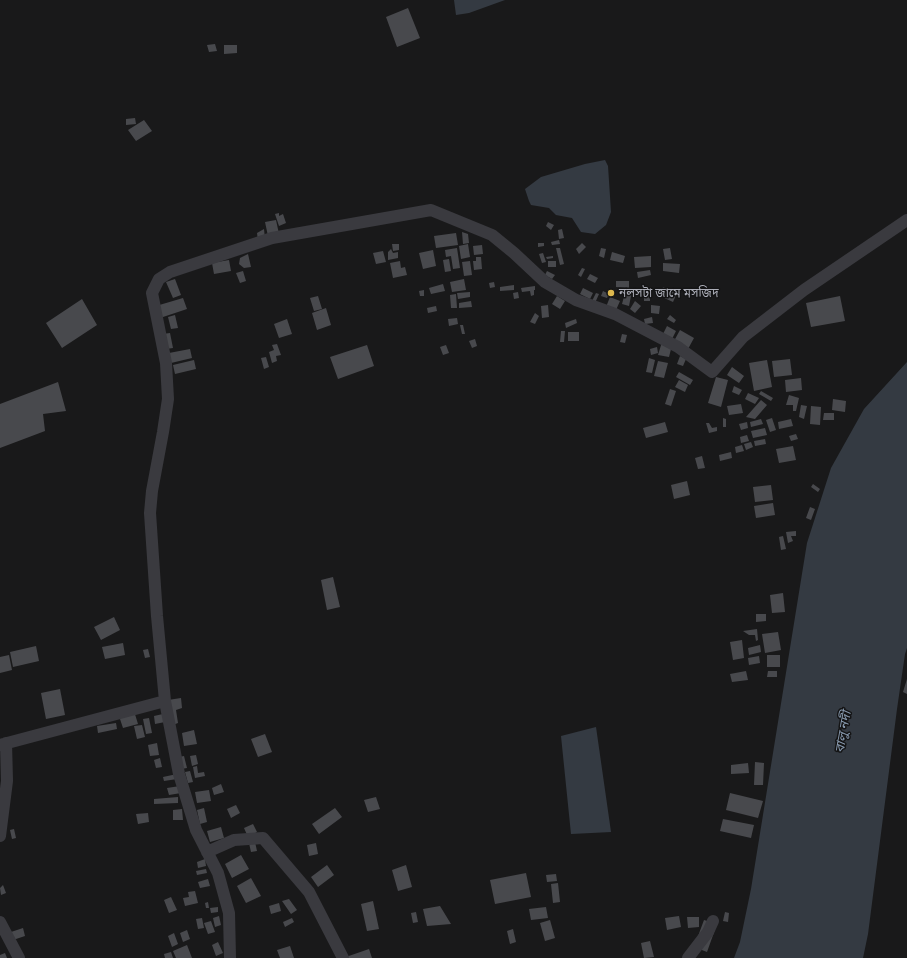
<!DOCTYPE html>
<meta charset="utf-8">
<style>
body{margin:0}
canvas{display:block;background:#19191a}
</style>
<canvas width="907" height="958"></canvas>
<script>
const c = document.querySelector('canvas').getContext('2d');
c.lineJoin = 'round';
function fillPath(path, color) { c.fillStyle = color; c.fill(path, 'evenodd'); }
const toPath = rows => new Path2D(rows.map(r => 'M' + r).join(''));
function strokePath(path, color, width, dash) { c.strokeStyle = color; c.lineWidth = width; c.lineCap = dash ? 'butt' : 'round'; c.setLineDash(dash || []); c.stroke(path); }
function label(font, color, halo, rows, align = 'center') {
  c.font = font + ' Lato,"Noto Sans Bengali",sans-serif'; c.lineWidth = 3; c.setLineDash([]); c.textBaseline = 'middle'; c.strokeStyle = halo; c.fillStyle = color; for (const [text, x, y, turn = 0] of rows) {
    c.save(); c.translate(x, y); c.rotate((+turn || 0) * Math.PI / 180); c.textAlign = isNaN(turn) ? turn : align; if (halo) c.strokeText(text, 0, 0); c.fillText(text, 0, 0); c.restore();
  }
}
const water = toPath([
 [454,0,505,0,469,13,456,15],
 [605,160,608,166,611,212,606,225,595,234,581,232,572,218,556,215,549,208,531,205,529,201,525,189,541,177,585,164],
 [907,362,907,648,905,654,897,709,868,934,863,958,734,958,740,942,751,889,807,543,831,468,864,409],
 [596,727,611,832,571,834,561,736]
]);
const building = toPath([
 [408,8,420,38,397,47,386,17],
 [215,44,217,51,209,52,207,45],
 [224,45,237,45,237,53,224,54],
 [135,118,136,124,126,125,126,119],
 [144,120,152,131,136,141,128,130],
 [279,213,279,216,283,214,286,223,279,226,275,214],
 [276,220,279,234,268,236,265,222],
 [548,222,554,225,551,230,546,226],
 [264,229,265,239,258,241,257,233],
 [562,229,564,238,559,239,558,230],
 [462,232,468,234,469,243,463,244],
 [456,233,458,245,436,248,434,236],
 [559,240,560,244,552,245,551,242],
 [538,243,544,243,544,246,538,247],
 [582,243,586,247,579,254,576,249],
 [392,244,399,244,399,250,393,251],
 [468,244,470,257,461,259,459,246],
 [482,245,483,254,474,255,473,246],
 [457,248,460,268,453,269,451,256,446,257,445,250],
 [556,248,560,248,564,264,560,265],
 [601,248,606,249,604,258,599,256],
 [670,248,672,259,665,260,663,249],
 [391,249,393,253,398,252,398,258,388,260,388,252],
 [433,250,436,266,423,269,419,253],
 [383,251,386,262,376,264,373,253],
 [612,252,625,256,623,263,610,260],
 [543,253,546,262,542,263,539,254],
 [248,254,251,267,244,268,239,264,240,258],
 [553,256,553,258,547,259,546,257],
 [651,256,651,267,635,268,634,257],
 [476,257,481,257,482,269,474,270,473,261,476,261],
 [449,259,451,271,445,272,443,260],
 [229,260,231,271,214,274,212,263],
 [400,261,401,268,405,267,407,275,393,278,390,263],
 [470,261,472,275,464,276,462,262],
 [548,261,556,261,556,267,548,267],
 [663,263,680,264,679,273,663,271],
 [582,268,585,269,581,277,578,275],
 [650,270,651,275,638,278,637,272],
 [243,271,246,281,240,283,236,273],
 [547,271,555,275,552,279,545,275],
 [590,274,598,278,595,283,587,279],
 [175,279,181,295,173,298,166,282],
 [464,279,466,290,452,292,450,282],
 [616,281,629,281,629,288,616,287],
 [494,282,495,287,490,288,489,283],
 [443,284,445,291,431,294,429,288],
 [514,285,514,290,500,291,500,287],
 [535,286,535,290,534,290,534,295,531,296,530,291,522,292,521,288],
 [663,287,677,293,673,302,660,296],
 [583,288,593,293,590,299,580,294],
 [626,289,632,291,629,306,622,304],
 [424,290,424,296,420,296,419,291],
 [603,291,609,294,607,298,601,296],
 [470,292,470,297,458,299,457,293],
 [518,292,519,298,514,299,513,293],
 [596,293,599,294,595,303,592,301],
 [456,294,457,308,451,308,450,295],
 [650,295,650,301,644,301,644,296],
 [318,296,322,309,314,311,310,298],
 [557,296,565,301,560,309,552,304],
 [840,296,845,321,811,327,806,303],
 [610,297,620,301,616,310,606,307],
 [183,298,187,309,160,318,156,306],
 [82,299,97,325,62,348,46,323],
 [471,301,472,307,459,308,459,303],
 [635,301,641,306,635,313,630,309],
 [548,305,549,317,542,318,541,306],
 [651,305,660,306,659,314,651,313],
 [436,306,437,311,428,313,427,308],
 [326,308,331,325,317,330,312,313],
 [535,313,539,316,535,324,530,322],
 [175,315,178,328,171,329,168,317],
 [670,315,676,320,674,323,667,319],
 [652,317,653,323,645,324,644,319],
 [457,318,458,324,449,326,448,319],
 [287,319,292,334,279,338,274,324],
 [576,319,577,323,566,328,565,323],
 [460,325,463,325,465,334,462,334],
 [667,326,676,331,672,339,663,334],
 [680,330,694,338,688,349,674,341],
 [561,331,565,331,564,342,560,342],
 [568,332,579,332,579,341,568,341],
 [170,333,173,348,166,349,163,334],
 [622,334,627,335,625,343,620,342],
 [475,339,477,346,472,348,469,341],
 [662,342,672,345,669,357,658,355],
 [277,344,281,355,276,356,277,361,272,363,269,352,274,350,272,345],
 [367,345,374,366,338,379,330,357],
 [446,345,449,353,443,355,440,347],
 [657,347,658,353,651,355,650,349],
 [190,349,192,358,171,363,169,353],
 [680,356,686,359,683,366,677,364],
 [266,357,269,367,264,369,261,358],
 [649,358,655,360,652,373,646,372],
 [790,359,792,375,774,377,772,361],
 [194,360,196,369,175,374,173,365],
 [767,360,772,387,754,391,749,363],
 [658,361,668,363,664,378,654,376],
 [732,367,744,376,739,383,727,375],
 [679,372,693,380,690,385,676,377],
 [716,377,728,380,721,407,708,403],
 [801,378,802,390,786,392,785,380],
 [679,380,688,385,685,392,675,387],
 [58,382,66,411,43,414,45,431,0,448,0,404],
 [734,386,742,390,739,395,732,392],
 [670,389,676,391,671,406,665,404],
 [761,391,773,398,771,401,759,394],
 [748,393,759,398,755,404,745,399],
 [789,395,799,398,796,411,793,411,793,405,786,405],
 [833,399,846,401,845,412,832,410],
 [761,400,767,405,755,419,746,417],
 [741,404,743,413,729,415,727,406],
 [801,405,807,406,804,419,799,417],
 [811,406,821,407,820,425,810,424],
 [824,413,834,413,834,420,823,420],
 [723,418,726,419,726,427,723,427],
 [772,418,776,430,770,432,766,420],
 [761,419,763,424,751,427,750,422],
 [791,419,793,426,779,429,778,422],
 [665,422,668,432,646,438,643,428],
 [747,422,748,428,741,430,739,424],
 [706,423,709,423,712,428,717,427,717,431,709,433],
 [765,428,767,435,753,438,751,431],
 [796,434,798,439,791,441,789,436],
 [747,435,749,441,741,443,740,437],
 [765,439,766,444,755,446,754,441],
 [751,442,753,447,746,450,744,444],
 [742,445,744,451,736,453,735,447],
 [793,446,796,460,779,463,776,449],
 [731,452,732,458,720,461,719,455],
 [702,456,705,468,698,469,695,458],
 [687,481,690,495,674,499,671,485],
 [813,484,820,489,818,492,811,487],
 [771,485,773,500,755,502,753,487],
 [773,503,775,515,756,518,754,506],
 [810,507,815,509,811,520,806,518],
 [796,531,796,536,791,536,793,541,788,543,786,532],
 [783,536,786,549,781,550,779,537],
 [333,577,340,607,327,610,321,580],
 [783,593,785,612,772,613,770,595],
 [756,614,766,614,766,621,756,622],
 [114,617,120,630,101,640,94,627],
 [757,629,758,640,756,641,755,635,749,635,743,631],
 [778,632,781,650,765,653,762,634],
 [742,640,744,658,733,660,730,642],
 [123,643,125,655,105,659,102,647],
 [760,645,761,652,749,655,748,648],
 [36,646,39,661,13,667,10,652],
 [148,649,150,657,145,658,143,650],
 [9,655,12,670,0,673,0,657],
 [767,655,780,655,780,667,767,667],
 [759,656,760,663,749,665,748,658],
 [746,671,748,680,732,682,730,674],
 [768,671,777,671,777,677,767,677],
 [907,679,907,694,903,692],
 [60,689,65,715,46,719,41,693],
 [181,698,182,708,176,710,178,723,170,726,168,700],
 [134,711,138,724,123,728,119,716],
 [163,714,165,722,155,724,154,716],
 [149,718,152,733,146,734,143,719],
 [116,723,117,729,98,733,97,726],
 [142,725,145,737,137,739,134,726],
 [194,730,197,744,184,746,182,733],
 [265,734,272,752,258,757,251,739],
 [157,743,159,755,150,756,148,745],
 [196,755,198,764,192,766,190,756],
 [184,756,187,768,181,769,179,757],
 [160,758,162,767,156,768,154,760],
 [755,762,764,763,763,785,754,785],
 [748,763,749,773,731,774,731,765],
 [197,766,198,773,204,772,205,776,195,778,193,767],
 [190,771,193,782,188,783,185,772],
 [177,774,177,779,164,781,163,777],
 [221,784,224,792,214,795,212,788],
 [180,786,181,793,169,795,167,788],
 [209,790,211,801,197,803,195,792],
 [730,793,763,801,758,818,726,810],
 [178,797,178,803,154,804,154,799],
 [376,797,380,809,368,812,364,800],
 [236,805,240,813,231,818,227,809],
 [204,808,207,822,200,824,197,810],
 [335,808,342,817,319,834,312,824],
 [182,809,183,820,173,820,173,810],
 [148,813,149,822,138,824,136,814],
 [723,819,754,825,751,838,720,831],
 [253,824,257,832,248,837,244,828],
 [221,827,224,838,210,842,207,831],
 [14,829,16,838,12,839,10,830],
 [255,842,257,851,251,852,249,843],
 [316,843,318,854,309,856,307,845],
 [241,855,249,869,232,878,225,864],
 [205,859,206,866,198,868,197,862],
 [327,865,334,875,318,887,311,877],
 [406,865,412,887,398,891,392,870],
 [206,869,207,873,197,875,196,871],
 [526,873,531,897,495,904,490,880],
 [556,874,557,881,547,882,546,875],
 [251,878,261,896,246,903,237,886],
 [208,879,210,886,200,888,198,882],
 [558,883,560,902,553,903,551,884],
 [3,885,6,893,1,895,0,888],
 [195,891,198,903,185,906,183,898,189,897,188,892],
 [171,897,177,910,169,913,164,900],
 [289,899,297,910,291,914,282,901],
 [373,901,379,929,367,931,361,904],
 [208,902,209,908,206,908,205,903],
 [279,903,281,911,271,914,269,906],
 [440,906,451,924,427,926,423,909],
 [218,907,218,912,211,913,210,908],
 [546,907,548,918,531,920,529,909],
 [416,912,418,922,413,923,411,913],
 [725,912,729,913,728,922,723,921],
 [219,916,221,925,215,927,213,918],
 [679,916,681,927,667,930,665,918],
 [687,917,699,917,699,927,688,928],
 [202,918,204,928,198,929,196,919],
 [292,918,294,922,285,927,283,922],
 [550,920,555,938,545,941,540,923],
 [704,920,717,924,707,952,694,947],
 [211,921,215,932,208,934,204,923],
 [23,928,25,936,13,940,11,932],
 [513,929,516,942,510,944,507,931],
 [187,930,190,939,183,942,180,933],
 [174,933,178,944,172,947,168,936],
 [650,941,654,957,644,958,641,943],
 [218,942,223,953,216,956,212,945],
 [187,945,192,958,176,958,173,951],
 [290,946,294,958,280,958,277,950],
 [369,949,372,958,343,958],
 [171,952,173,958,165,958,164,954],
 [5,953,7,958,0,958,0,955]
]);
const minor = toPath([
 [0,745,165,701],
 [0,836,7,781,6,743],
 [207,852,234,840,263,838,309,892,343,958],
 [0,922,19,958],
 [230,958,229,913,218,873,196,830,179,774,165,701,157,616,150,513,152,491,163,432,168,399,166,363,152,293,159,279,170,272,272,238,431,210,492,235,514,253,545,282,576,300,615,314,678,347,712,372,743,337,804,290,907,220],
 [688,958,708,932,713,921]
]);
const markers = [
 [611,293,4,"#ddb84e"]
];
const poiNames = [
 ["নলসটা জামে মসজিদ",619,293]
];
const waterNames = [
 ["বালু নদী",843,732,-80]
];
fillPath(water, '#343a42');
fillPath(building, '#48494d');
strokePath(minor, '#3a3a3f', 12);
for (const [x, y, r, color] of markers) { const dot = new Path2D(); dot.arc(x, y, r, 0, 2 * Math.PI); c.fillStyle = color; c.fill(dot); strokePath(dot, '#141415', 1.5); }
label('12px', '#adafb9', '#141415', poiNames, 'left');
label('italic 13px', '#889aaf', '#141415', waterNames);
</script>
